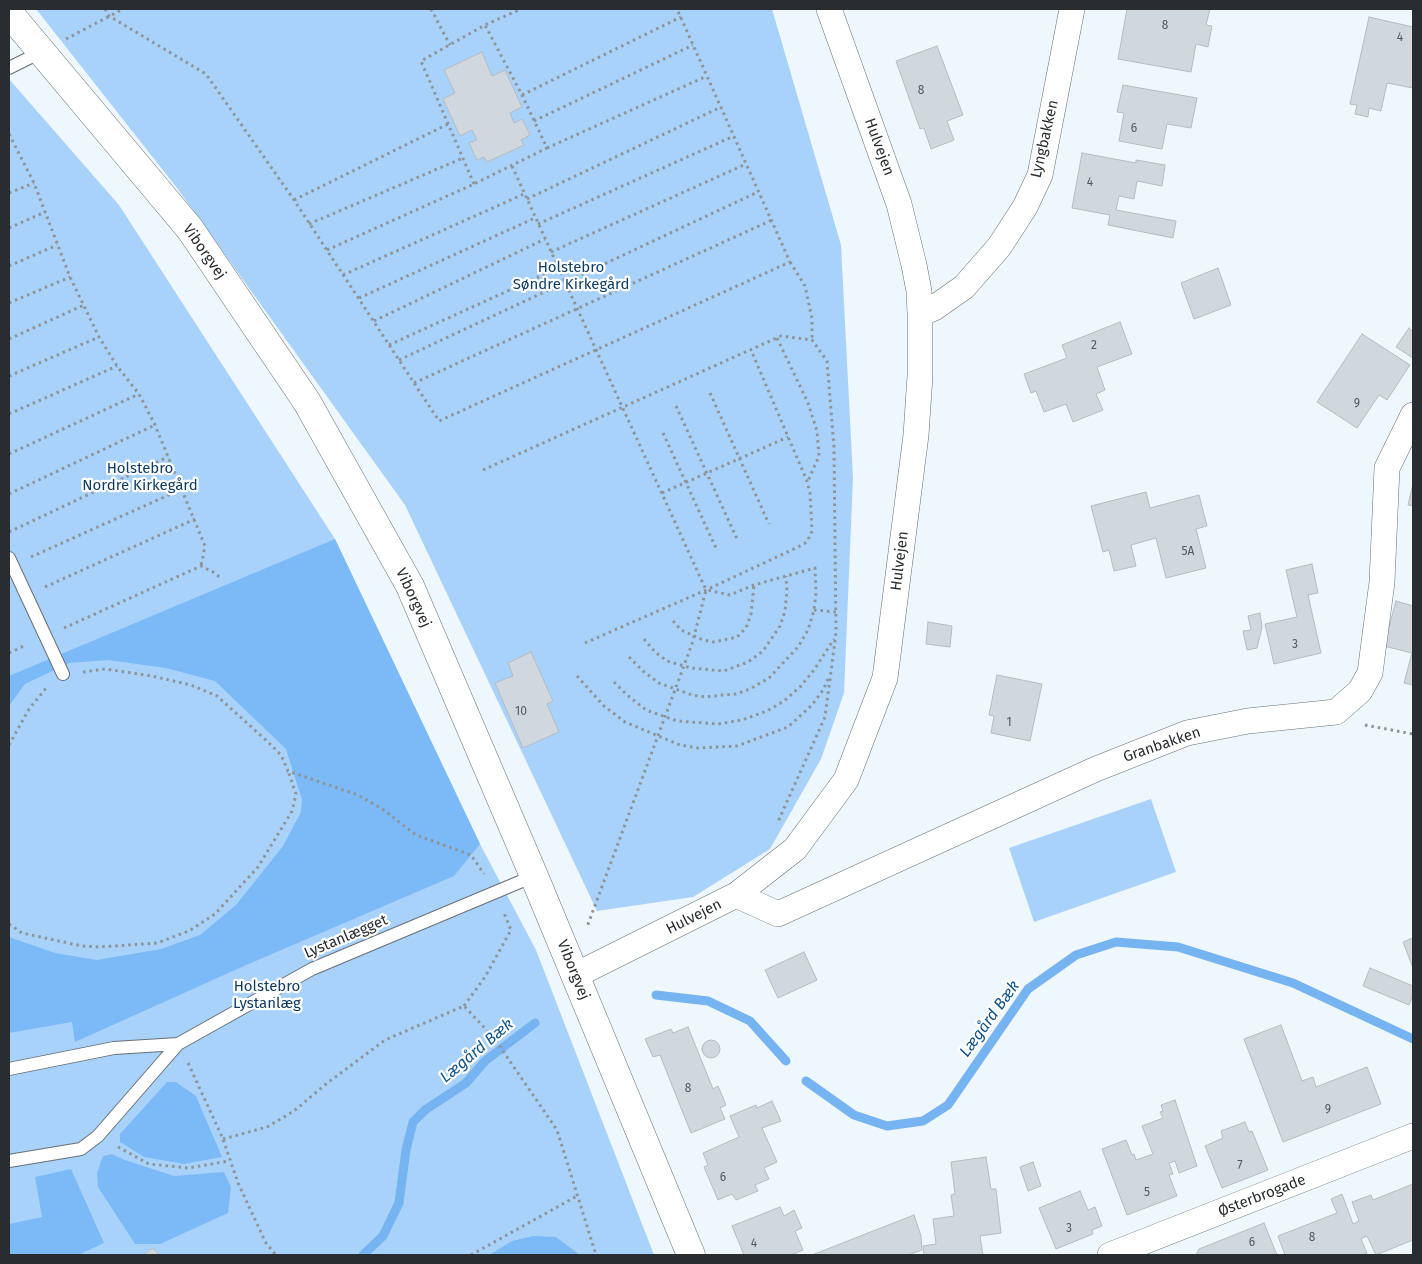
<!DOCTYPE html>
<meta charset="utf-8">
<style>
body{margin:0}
#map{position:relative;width:1422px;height:1264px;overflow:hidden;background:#eef6fe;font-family:"Fira Sans",sans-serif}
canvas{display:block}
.frame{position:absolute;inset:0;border:10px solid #2a2d30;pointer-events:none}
</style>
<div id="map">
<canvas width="1422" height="1264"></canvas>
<div class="frame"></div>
</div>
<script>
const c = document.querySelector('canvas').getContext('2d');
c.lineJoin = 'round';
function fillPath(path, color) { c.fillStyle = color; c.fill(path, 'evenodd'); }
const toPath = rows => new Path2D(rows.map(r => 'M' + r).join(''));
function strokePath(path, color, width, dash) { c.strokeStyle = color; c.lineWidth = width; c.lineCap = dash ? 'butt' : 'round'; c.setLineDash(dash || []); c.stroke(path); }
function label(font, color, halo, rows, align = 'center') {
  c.font = font + ' "Fira Sans",sans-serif'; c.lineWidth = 4.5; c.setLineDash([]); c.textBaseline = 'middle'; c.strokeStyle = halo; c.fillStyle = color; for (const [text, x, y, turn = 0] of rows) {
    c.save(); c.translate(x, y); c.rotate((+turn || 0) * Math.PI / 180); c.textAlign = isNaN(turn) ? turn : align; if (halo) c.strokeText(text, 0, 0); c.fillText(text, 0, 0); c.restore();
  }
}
const green = toPath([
 [36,9,772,9,841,245,853,478,844,693,821,759,770,849,693,897,597,911,405,505,177,188],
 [9,79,119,205,335,539,480,844,536,950,654,1255,9,1255],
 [1151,799,1176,872,1034,922,1009,848]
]);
const forest = toPath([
 [335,539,480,844,454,876,244,966,75,1042,72,1022,9,1033,9,937,55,953,97,960,161,949,200,935,236,905,283,846,301,812,302,800,286,749,215,681,166,668,108,660,69,663,25,684,9,706,9,676],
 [167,1082,176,1082,196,1096,222,1157,184,1164,144,1157,120,1142,120,1134],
 [112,1154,125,1160,174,1176,224,1172,231,1187,228,1213,160,1244,135,1244,98,1187,97,1173,103,1156],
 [71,1169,104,1243,78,1255,9,1255,9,1224,42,1217,35,1177],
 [533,1236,556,1237,580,1255,489,1255,512,1241]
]);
const stream = toPath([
 [656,995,708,1001,750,1021,786,1061],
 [806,1081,854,1115,887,1126,923,1121,948,1105,1028,989,1076,955,1116,942,1178,947,1293,983,1413,1039],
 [363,1255,383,1236,399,1203,406,1150,413,1122,425,1110,466,1083,485,1061,535,1023]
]);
const building = toPath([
 [1127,9,1210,9,1206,25,1212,26,1208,47,1196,44,1191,72,1118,59,1127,9],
 [1369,17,1413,27,1413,88,1387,83,1381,111,1369,108,1368,117,1355,114,1357,105,1350,104,1369,17],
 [937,46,963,115,947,121,954,140,931,149,924,128,920,129,896,61,937,46],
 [482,52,492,76,505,70,522,107,510,113,514,123,522,119,530,135,521,140,524,145,487,162,484,157,477,160,469,143,477,140,472,130,460,136,443,99,455,93,444,70,482,52],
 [1123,85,1197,98,1191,128,1167,124,1162,149,1119,141,1124,113,1117,112,1123,85],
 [1082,153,1136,163,1136,160,1165,165,1162,186,1137,181,1134,199,1119,196,1116,210,1176,221,1173,238,1108,225,1110,215,1072,208,1082,153],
 [1218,268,1231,305,1194,319,1181,283,1218,268],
 [1120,322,1132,354,1097,367,1105,390,1096,394,1103,410,1073,422,1066,404,1044,412,1036,391,1031,393,1024,374,1067,358,1062,345,1120,322],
 [1409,328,1413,332,1413,358,1396,347,1409,328],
 [1362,334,1410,365,1387,400,1379,395,1357,428,1317,402,1362,334],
 [1413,484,1413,506,1408,505,1413,484],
 [1146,492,1150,508,1199,495,1207,526,1196,529,1206,568,1166,578,1156,538,1131,545,1136,566,1114,571,1109,550,1103,552,1091,506,1146,492],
 [1312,564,1318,593,1308,595,1321,653,1274,664,1265,624,1297,617,1286,570,1312,564],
 [1396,601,1413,606,1413,685,1404,683,1412,653,1384,646,1396,601],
 [1260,613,1262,627,1257,648,1247,650,1243,631,1251,630,1248,616,1260,613],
 [928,622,952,626,950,647,926,644,928,622],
 [531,652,553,701,547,704,559,732,523,748,495,683,513,676,508,663,531,652],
 [997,675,1042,684,1030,741,991,733,994,716,989,715,997,675],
 [1413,938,1413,968,1403,942,1413,938],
 [804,952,817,980,778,998,765,970,804,952],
 [1370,968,1413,986,1413,995,1409,1005,1363,986,1370,968],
 [1281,1025,1302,1081,1313,1077,1316,1087,1367,1067,1381,1104,1283,1142,1244,1039,1281,1025],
 [688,1027,713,1089,718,1086,726,1105,720,1108,725,1119,691,1133,660,1055,653,1057,645,1039,671,1029,673,1033,688,1027],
 '702 1049a9 9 0 1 1 18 0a9 9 0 1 1-18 0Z',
 [1175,1100,1197,1166,1179,1173,1175,1161,1169,1163,1173,1174,1169,1175,1177,1196,1127,1215,1102,1149,1126,1140,1132,1155,1134,1154,1136,1160,1153,1154,1142,1126,1163,1118,1160,1112,1163,1111,1161,1105,1175,1100],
 [772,1101,781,1121,762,1128,777,1162,764,1168,769,1179,755,1185,758,1191,736,1200,732,1194,718,1200,704,1167,708,1165,703,1153,739,1137,730,1116,756,1105,757,1108,772,1101],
 [1245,1122,1249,1132,1252,1131,1268,1170,1222,1188,1205,1146,1223,1138,1221,1131,1245,1122],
 [986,1157,991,1189,996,1189,1001,1233,980,1236,983,1255,924,1255,923,1246,936,1244,933,1219,954,1216,951,1195,955,1194,951,1162,986,1157],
 [1033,1162,1041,1186,1028,1191,1020,1167,1033,1162],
 [1413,1184,1413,1240,1376,1255,1367,1236,1361,1239,1367,1253,1362,1255,1285,1255,1278,1236,1337,1213,1331,1199,1342,1194,1353,1224,1359,1221,1352,1202,1371,1195,1373,1200,1413,1184],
 [1080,1191,1088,1210,1095,1207,1102,1226,1092,1230,1093,1234,1056,1249,1039,1208,1080,1191],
 [780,1207,784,1216,794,1210,802,1228,795,1231,803,1250,791,1255,744,1255,732,1226,780,1207],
 [914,1215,921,1236,922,1250,908,1255,812,1255,914,1215],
 [1264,1223,1277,1255,1196,1255,1199,1249,1264,1223],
 [153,1248,159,1255,143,1255,153,1248]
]);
const path = toPath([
 [105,9,109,16,206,74,294,200,439,421,790,262,677,9],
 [431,9,450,45],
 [66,39,123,9],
 [522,95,681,17],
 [534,121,693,45],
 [9,134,34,183,70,277,99,337,117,366,139,394,155,425,205,546,201,566],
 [547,148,707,76],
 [512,166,706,590,692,644,587,927],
 [474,184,421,61,485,25,521,9],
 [9,193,34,183],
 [527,199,721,107],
 [294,200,448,124],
 [309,224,463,158],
 [538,224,734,136],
 [9,228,45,212],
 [327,250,474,184,547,148,522,95,485,25],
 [551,252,746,164],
 [790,262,805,286,812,318,812,340],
 [9,266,57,245],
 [343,275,524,194],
 [359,298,535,218],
 [9,303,70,277],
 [374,321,545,239],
 [777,338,808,403,817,431,819,456,808,481],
 [9,339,84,305],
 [389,345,558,268],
 [399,360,758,192],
 [9,376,99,337],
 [414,383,772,220],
 [710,393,769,524],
 [676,406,738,541],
 [9,414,117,366],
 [663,433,716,548],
 [9,454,139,394],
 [483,470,781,336,812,340,827,361,834,447,836,633,825,717,777,824],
 [662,493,788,437],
 [9,494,155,425],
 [9,532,168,457],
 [31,557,182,489],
 [45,587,195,519],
 [814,610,836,612],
 [673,621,681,630,703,640,714,642,737,637,746,628,751,614,754,585],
 [64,628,201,566,213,572,222,579],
 [644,639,655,652,667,661,691,668,724,671,748,662,763,651,780,626,785,611,787,591,786,576],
 [585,643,706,590,796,548,807,542,812,531,810,493,807,481,751,350],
 [9,653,26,645],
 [629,657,644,672,659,683,692,695,706,697,722,695,736,694,750,689,769,678,798,647,808,630,814,610,816,593,815,568,754,585,730,595,707,590],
 [83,672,105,669,152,676,191,685,217,696,268,742,281,755,288,771,358,795,381,808,416,835,471,855,484,874],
 [577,676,604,706,625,722,680,745,698,748,737,746,788,727,812,705,823,690,828,679],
 [614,682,627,695,646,710,677,721,718,724,742,720,767,711,784,701,800,687,814,670,834,639],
 [1365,725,1413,734],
 [9,745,29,709,47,687],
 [9,924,22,933,82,946,99,947,157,943,189,931,215,914,258,867,292,811,296,794,288,771],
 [464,1006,485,977,511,930,504,913],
 [188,1063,223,1139,238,1183,266,1243,276,1255],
 [223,1139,267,1127,294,1111,326,1084,385,1040,464,1006,494,1038,557,1130,596,1255],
 [118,1147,149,1164,188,1168,229,1161],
 [471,1255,577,1196]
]);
const service = toPath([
 [9,68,41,52],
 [9,558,63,674],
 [9,1069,114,1048,178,1044,312,969,534,876],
 [9,1161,81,1149,98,1136,178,1044]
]);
const minor = toPath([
 [920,314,934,308,964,287,999,247,1025,207,1040,175,1072,9],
 [736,895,778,914,1096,769,1187,733,1248,721,1336,712,1360,691,1370,673,1382,582,1387,468,1413,415],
 [576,975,736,895,795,849,846,780,885,678,916,435,920,376,920,314,919,291,914,265,899,204,829,9],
 [1110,1255,1413,1136]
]);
const tertiary = toPath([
 [9,13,190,229,307,402,410,586,534,876,691,1255]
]);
const numberNames = [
 ["8",1165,26],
 ["4",1400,38],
 ["8",921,91],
 ["6",1134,129],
 ["4",1090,183],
 ["2",1094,346],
 ["9",1357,404],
 ["5A",1188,552],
 ["3",1295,645],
 ["10",521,712],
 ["1",1009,723],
 ["8",688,1089],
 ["9",1328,1110],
 ["7",1240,1166],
 ["6",723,1178],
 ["5",1147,1193],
 ["3",1069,1229],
 ["8",1312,1238],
 ["6",1252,1243],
 ["4",754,1244]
];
const streetNames = [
 ["Lyngbakken",1045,139,-77],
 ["Hulvejen",879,147,70],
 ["Viborgvej",204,252,55],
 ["Hulvejen",900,561,-83],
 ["Viborgvej",413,598,65],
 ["Granbakken",1162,745,-19],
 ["Hulvejen",694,917,-27],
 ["Lystanlægget",346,937,-23],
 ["Viborgvej",573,970,68],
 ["Østerbrogade",1262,1196,-21]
];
const parkNames = [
 ["Holstebro",571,268],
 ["Søndre Kirkegård",571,285],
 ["Holstebro",140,469],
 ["Nordre Kirkegård",140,486],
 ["Holstebro",267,987],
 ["Lystanlæg",267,1004]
];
const waterNames = [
 ["Lægård Bæk",990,1019,-54],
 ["Lægård Bæk",477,1051,-40]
];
fillPath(green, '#a9d2fb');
fillPath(forest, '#7cbaf7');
strokePath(stream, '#76b3f1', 9);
fillPath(building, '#d0d7df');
strokePath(building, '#b4bbc3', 1);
strokePath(service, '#686f75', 14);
strokePath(minor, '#686f75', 26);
strokePath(tertiary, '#686f75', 29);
strokePath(path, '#8d9398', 3, [2.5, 4]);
strokePath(service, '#fff', 12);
strokePath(minor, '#fff', 25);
strokePath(tertiary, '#fff', 28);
label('12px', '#54585c', null, numberNames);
label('15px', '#2a2d30', '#fff', streetNames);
label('15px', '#103d64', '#fff', parkNames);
label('italic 16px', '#11548b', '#fff', waterNames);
</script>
